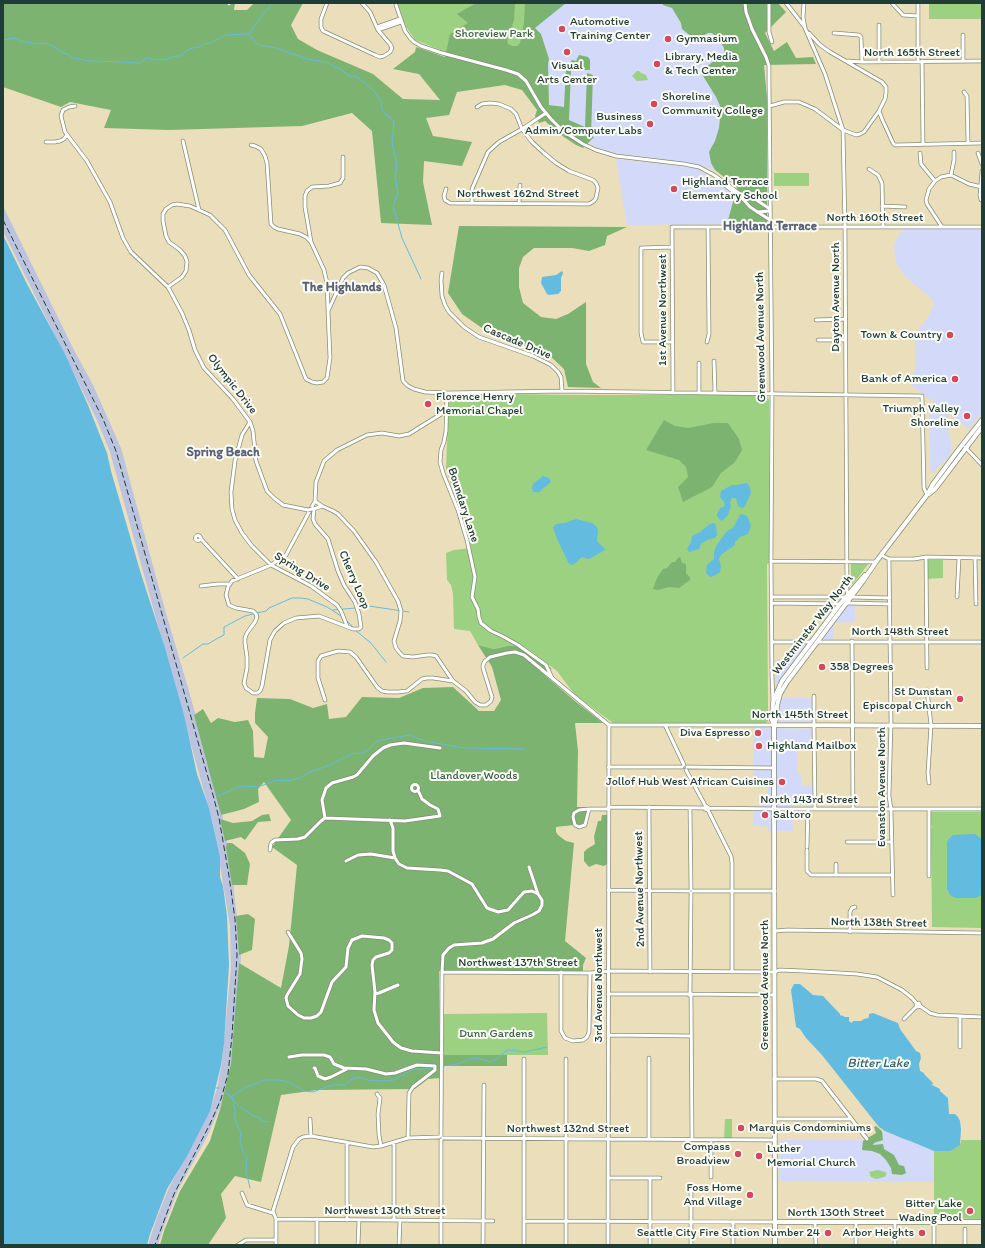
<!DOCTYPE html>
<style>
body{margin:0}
#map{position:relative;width:985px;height:1248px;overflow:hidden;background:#ebdfbb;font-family:Itim,sans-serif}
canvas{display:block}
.frame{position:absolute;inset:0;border:4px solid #1f3d34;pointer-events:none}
</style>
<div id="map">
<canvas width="985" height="1248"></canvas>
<div class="frame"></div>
</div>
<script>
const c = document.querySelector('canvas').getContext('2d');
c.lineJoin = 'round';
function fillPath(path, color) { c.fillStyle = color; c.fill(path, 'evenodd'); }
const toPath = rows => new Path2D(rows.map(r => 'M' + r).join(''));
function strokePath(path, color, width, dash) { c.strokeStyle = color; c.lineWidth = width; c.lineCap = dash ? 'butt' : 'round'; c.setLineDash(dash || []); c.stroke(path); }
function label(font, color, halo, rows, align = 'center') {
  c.font = font + ' Itim,sans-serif'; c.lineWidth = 4; c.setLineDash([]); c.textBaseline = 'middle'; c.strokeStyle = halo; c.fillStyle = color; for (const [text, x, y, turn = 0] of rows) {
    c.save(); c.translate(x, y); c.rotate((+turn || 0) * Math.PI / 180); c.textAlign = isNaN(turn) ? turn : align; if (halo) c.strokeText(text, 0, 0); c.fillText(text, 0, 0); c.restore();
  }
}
const built = toPath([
 [527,3,743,3,765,73,767,98,767,202,746,193,715,170,700,165,610,152,599,148,589,143,584,142,555,122,525,43],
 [616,159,680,166,698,169,735,195,727,224,627,225],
 [903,230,982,230,982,413,969,429,911,385,911,378,915,370,915,334,928,317,934,305,932,299,908,279,903,274,896,262,894,248,897,238],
 [929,404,942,411,946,412,948,414,949,435,951,441,951,451,950,455,933,473,930,470],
 [848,605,855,605,855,622,834,623,833,640,825,640,823,637],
 [791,645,807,645,780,681,776,683,775,683,775,660,791,660],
 [782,698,812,698,812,721,779,721,780,705],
 [753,728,810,729,811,730,811,748,797,748,797,773,801,773,802,785,813,785,814,806,793,806,793,831,768,831,768,826,753,826,753,806,768,806,768,788,753,788],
 [885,1131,904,1139,910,1141,934,1151,934,1182,779,1181,780,1140,865,1140]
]);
const industrial = toPath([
 [3,206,73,348,93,385,121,448,165,610,189,691,222,813,232,872,241,956,239,996,227,1091,207,1137,178,1190,163,1229,158,1245,148,1245,156,1220,168,1190,209,1111,217,1089,222,1062,231,967,230,926,225,895,213,824,110,452,96,418,3,231]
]);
const green = toPath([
 [397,3,527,3,521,74,448,53,415,40,402,21],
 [929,3,982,3,982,19,929,19],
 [637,71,639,71,641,73,646,75,648,80,637,81,632,76],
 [774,173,809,173,809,186,774,186],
 [456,393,569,395,764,395,768,397,769,400,770,563,767,564,768,702,768,721,766,723,613,723,575,695,557,671,522,645,507,646,494,649,478,645,470,631,454,629,453,594,451,585,447,580,446,553,454,550,471,548,464,518,451,484,446,468,449,397,450,395],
 [927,560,943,560,943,578,927,579],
 [851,563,869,563,853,584,851,584],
 [931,812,982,812,982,839,975,835,955,898,976,898,982,895,982,928,932,927,931,830,932,826,931,825],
 [547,1013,548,1055,444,1055,443,1014],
 [725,1119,732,1119,732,1138,724,1138],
 [961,1140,982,1140,982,1219,934,1218,934,1151,942,1151,961,1143],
 [878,1170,885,1172,887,1174,884,1177,876,1179,871,1177,869,1172]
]);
const forest = toPath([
 [3,3,235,3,234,10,247,10,254,3,303,3,291,25,298,39,317,50,373,74,403,99,440,100,419,74,393,69,415,52,416,47,445,57,450,34,468,23,457,14,476,3,515,3,514,20,507,40,508,44,512,46,517,46,520,43,524,23,525,3,566,3,535,28,541,34,549,59,548,64,549,105,564,107,566,69,571,70,569,120,585,127,587,73,593,75,591,136,594,137,583,148,576,145,558,133,545,121,539,123,535,116,537,110,522,90,505,85,457,92,449,115,426,118,433,136,472,142,462,166,424,161,423,182,432,225,381,223,372,131,352,113,302,126,169,130,104,128,111,110,70,102,61,107,3,87],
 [662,3,778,3,786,12,765,33,774,51,787,42,796,58,813,57,816,64,764,65,767,98,767,223,727,224,737,187,715,170,711,163,709,152,715,141,719,128,721,108,716,97,700,71,724,54,724,48,720,41,712,33,708,33,699,38,692,37,682,29,681,23,672,8,663,5],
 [579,55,588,57,590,60,590,70,585,70,568,65,572,60,576,61],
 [459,226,627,227,607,236,605,245,589,251,572,248,534,248,523,257,519,268,519,287,523,303,541,317,556,319,568,314,586,302,586,364,593,382,601,388,568,387,564,369,549,355,489,333,462,314,448,293],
 [664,420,675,426,688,428,714,423,728,423,739,439,742,450,735,462,721,473,712,487,683,502,678,487,688,477,686,467,679,460,646,450],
 [680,557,682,563,686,564,686,573,691,579,679,588,670,587,658,590,653,589,657,578,663,569,667,568,672,562,675,562,678,558],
 [478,645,494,649,507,646,522,645,552,669,540,671,575,701,603,723,575,723,578,751,577,807,587,807,587,811,585,821,582,824,556,827,556,832,558,835,566,841,574,843,565,941,586,958,583,965,583,971,439,971,440,1078,428,1079,415,1089,317,1090,281,1095,261,1182,235,1176,221,1194,226,1218,208,1245,160,1245,164,1231,180,1191,210,1141,221,1106,231,1063,239,963,281,988,289,946,297,865,272,847,291,820,264,782,258,789,259,802,244,809,221,815,194,715,203,709,211,723,218,718,235,722,248,720,253,731,254,757,264,758,268,737,255,723,255,713,257,698,290,699,313,708,327,704,329,719,346,717,362,697,399,698,423,688,453,687,479,711,494,711,501,700,492,667],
 [269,814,271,821,258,822,245,840,241,837,225,841,220,819,233,823,252,821,262,815],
 [602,815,607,815,607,864,604,866,596,864,589,867,584,861,584,852,587,849,595,844,594,837,598,821,601,821],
 [227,843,232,843,245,853,250,864,247,885,232,885,226,848],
 [248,914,255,919,252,950,239,955,236,916],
 [444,1055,507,1055,507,1066,444,1066],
 [876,1126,882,1131,883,1140,874,1143,873,1145,883,1144,884,1149,894,1155,899,1165,904,1166,906,1173,902,1175,892,1174,891,1168,886,1160,880,1154,872,1151,862,1150,863,1141,876,1133,874,1127]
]);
const water = toPath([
 [3,235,27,284,65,354,88,405,107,453,111,471,141,574,165,648,184,715,197,774,209,808,216,839,220,858,220,877,223,886,227,916,229,965,224,1044,221,1065,210,1111,187,1156,167,1189,150,1234,147,1245,3,1245],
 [562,271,563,273,561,278,561,291,558,294,549,295,547,294,541,283,542,277,556,275],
 [543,476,549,478,551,482,539,492,533,492,532,488,533,484],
 [746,483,749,485,751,493,745,506,743,508,740,507,738,506,736,498,732,498,730,502,731,506,728,515,722,521,719,519,717,516,717,514,720,508,725,506,724,502,720,497,721,491,732,485,737,485],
 [742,514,747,516,749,520,751,526,748,534,740,537,735,542,735,545,721,555,719,559,721,566,720,572,714,576,710,577,706,573,707,565,714,559,714,553,716,546,727,531,733,528,740,515],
 [576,519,592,523,597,527,598,531,597,541,605,549,605,550,589,559,582,557,573,565,569,564,557,539,553,527,556,524,565,523],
 [714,523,716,525,717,535,715,538,707,540,701,544,699,549,689,552,687,549,691,542,692,536,700,532,710,524],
 [975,834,982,839,982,895,976,898,955,898,950,895,947,889,947,843,948,840,953,835],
 [794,984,800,984,813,995,823,996,840,1014,840,1016,841,1015,845,1017,849,1017,849,1021,852,1023,853,1021,861,1021,864,1019,868,1018,869,1017,869,1014,873,1013,898,1023,900,1029,916,1051,920,1053,921,1058,919,1064,920,1071,924,1073,924,1074,933,1083,932,1085,940,1089,940,1091,948,1098,949,1114,955,1114,958,1117,960,1121,961,1129,960,1145,950,1151,934,1151,910,1141,904,1139,885,1131,879,1127,822,1055,806,1038,800,1029,796,1027,791,990]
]);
const stream = toPath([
 [765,3,767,5],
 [249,34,256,43,259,45,276,48,307,59,326,62,342,70,350,77,353,76,357,77,366,84,373,90,380,99,383,112,393,120,394,124,392,143,396,160,397,166,395,176,398,193,393,206,402,238,421,279],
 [3,40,15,38,20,41,38,44,46,43,55,47,63,53,67,54,73,58,91,61,127,62,137,63,140,63,147,58,157,60,167,59,176,56,181,56,187,50,193,48,199,47,203,44,210,43,226,35,249,34,258,21,272,3],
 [358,608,369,606,409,612],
 [333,610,355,608],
 [257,613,266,611,269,608,292,598,301,598,308,599,327,607,341,616],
 [347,621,353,627],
 [355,630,371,643,386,662],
 [183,658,203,644,208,644,218,638,224,635,224,627,245,616,253,614],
 [217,796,239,787,261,786,276,780,287,781,300,778,310,772,330,765,351,754,362,753,368,750,377,741,409,735,425,741,464,748,525,749],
 [443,1066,458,1064,470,1059,477,1058,491,1062,497,1059,506,1051,509,1050,524,1052,547,1047],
 [216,1088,219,1088],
 [226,1092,231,1097,248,1086,258,1083,262,1080,278,1080,289,1082,304,1091,313,1092,332,1085,344,1085,352,1079,358,1077,367,1080,385,1081,394,1080,414,1069,419,1070,434,1067],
 [232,1097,235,1110,235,1119,237,1126,241,1132,240,1141,243,1151,247,1157,246,1171,250,1188],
 [232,1098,239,1107,245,1110,253,1116,259,1117,262,1121,268,1122]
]);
const minor = toPath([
 [327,3,321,19,321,27,323,31,375,55,380,57,384,56,390,52,392,48,390,44,378,30,370,12,362,3],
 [745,3,746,12,752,29,766,57,769,66,769,80,772,398,771,561,772,676,773,702],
 [769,3,769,32,772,42],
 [786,3,804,26],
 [804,3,803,17,805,28,825,74,843,130,845,227,847,591,848,594,851,597,890,598],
 [892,3,903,15,918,16],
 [918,3,918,61],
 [229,4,230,3],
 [396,5,405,31,410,38,414,42,421,46,442,53,506,70,518,74,526,81,541,107,551,119,563,131,583,144,596,150,616,156,684,164,699,167,714,175,740,194,755,199,770,209],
 [879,25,879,61],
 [377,27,400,19],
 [378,30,401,22],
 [834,33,859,35,861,37,862,62],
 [963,35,963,61],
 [848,61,862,62,982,61],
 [922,61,923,144],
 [964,92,967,96,968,143],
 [75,106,69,107,63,110,61,116,65,132,87,161,110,202,123,238,131,252,168,287,182,313,189,330,195,350,204,368,233,399,250,422,253,431,256,461,267,491,274,498,283,505,308,510],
 [770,106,784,102,799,102,815,109,843,130,856,135,860,134,864,132,879,111,885,99,886,93,886,87,882,82,830,52,820,45,809,33],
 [879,111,882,119,893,143,895,145,982,143],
 [183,141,199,210],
 [46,142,55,142,60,141,64,139,67,135],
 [251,145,255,146,261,149,265,156,267,163,271,224,274,227,278,229,300,234,306,237,311,242,324,270,327,283,328,309],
 [920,153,921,164,935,181,941,177,951,175,969,184,982,187],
 [978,153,982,164],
 [869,169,878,175,882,183,883,226],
 [951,175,954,160,954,152],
 [935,181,929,189,926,200,927,204,942,227],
 [721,182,744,200,750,207,770,220],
 [446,189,444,196,445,200,450,203,589,204,594,201,596,198,598,188,596,183,593,180,569,171,556,163,544,153,532,142,522,129,516,114,511,109,499,104,490,103,482,104,477,107],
 [981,200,980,196,982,171],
 [472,202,472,189,488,152,499,142,522,129,546,113],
 [519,203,520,185],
 [882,206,905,207],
 [757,212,770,211],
 [311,242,305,207,305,196,307,191,312,187,329,186,340,183,343,178,343,157],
 [672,247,641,248,641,333,643,342,672,342],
 [442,273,441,280,442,296,445,305,449,312,464,327,479,337,533,356,551,365,558,372,561,377,562,391],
 [168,287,182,277,186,271,187,262,185,256,180,250,169,242,166,236,163,221,163,214,166,209,172,205,177,204,190,206,210,215,225,230,249,275,280,314,306,379,312,382,317,383,323,382,327,378,330,358,328,311,343,278,348,273,360,267,368,268,377,273,384,285,396,328,403,381,408,386,414,389,425,392,447,393,562,391,786,394],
 [816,320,845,319],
 [818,340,845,340],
 [707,342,709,334,708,228],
 [714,361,715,393],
 [447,393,446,431,444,442,441,450,440,462,443,473,458,510,467,540,475,577,472,597,478,609,479,617,481,623,491,631,502,636,518,645,546,665,552,678],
 [673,393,672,227,982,227],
 [699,393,699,363],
 [787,394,922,396,924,488,927,495],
 [250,422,242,435,235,461,231,492,232,509,235,520,242,533,252,546,271,565,311,586,337,605,341,611,347,626],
 [965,447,982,465],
 [322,506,315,501,316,482,324,461,337,450,367,435,382,433,399,436,409,434,446,411],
 [314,509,313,519,315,524,328,539,338,571,344,585,355,602,359,614,361,627,359,629,353,629,319,616,296,618,284,623,275,631,270,640,262,686,260,691,257,693,253,693,246,688,244,683,247,668,247,657,245,643,245,638,247,633,255,622,257,617,256,614,253,611,236,608,229,605,226,595,228,587,232,581,271,565,286,555,315,501],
 [314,509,322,506,333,511,338,514,354,531,376,562,398,601,401,611,400,621,394,641,396,648,399,652,403,656,413,657,427,655,432,655,436,656,453,681,466,691,475,702,480,705,486,705,491,701,492,697,483,668,483,665,485,661,490,657,507,653,515,652,524,655,609,725],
 '195.5 538a2.5 2.5 0 1 1 5 0a2.5 2.5 0 1 1-5 0Z',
 [201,539,238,579],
 [881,555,889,559,914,559,926,557,982,558],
 [926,557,927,668],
 [975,558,976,604],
 [889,559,891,722,889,796,891,809,893,895],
 [771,561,876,562],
 [201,586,218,584,229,584],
 [772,597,846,597],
 [957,597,959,558],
 [772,603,840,604],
 [847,603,890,604],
 [852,641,853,809],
 [772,642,811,642],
 [817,642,982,642],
 [927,690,931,725,928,773,929,783],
 [814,696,814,729,815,809],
 [325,700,318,678,318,661,321,656,338,651,350,652,356,657,377,687,382,691,388,692,398,692,407,691,422,679,427,678,433,678,453,681],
 [609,725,774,725],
 [665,725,684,765],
 [608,767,682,767],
 [687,767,774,768],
 [686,770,706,807],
 '411.5 788a3.5 3.5 0 1 1 7 0a3.5 3.5 0 1 1-7 0Z',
 [608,807,705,808],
 [649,807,650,972],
 [690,808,691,889],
 [709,808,706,806,705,809,708,810,709,808,774,809,982,809],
 [589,809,585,825,579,827,575,825,573,817,574,813,579,810,589,809],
 [589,809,608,809],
 [929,809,929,876],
 [708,810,731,856,732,863,732,972],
 [325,818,322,800,326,788,332,783,353,777,357,775,373,756,383,748,390,745,404,743,440,748],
 [390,820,393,828,393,851,395,858],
 [847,842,891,842],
 [807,847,808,809],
 [270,850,271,843,275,840,298,839,305,837,321,821,325,818,405,821,440,816,438,809,430,805,422,799,418,790],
 [807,850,807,871,811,875,892,875],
 [346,861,358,855,371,854,395,858,399,864,407,868,440,870,448,871,472,884,487,908,498,912,508,910,524,892,532,891,538,894],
 [836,875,836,864],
 [608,890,689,891],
 [693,891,775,891],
 [775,931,787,930,982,933],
 [288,932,301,953,302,959,300,974,287,995,286,998,288,1006,298,1015,304,1018,311,1018,317,1016,321,1012,332,982,346,967,348,948,352,940,362,936,384,938,389,940,392,943,392,950,389,953,376,957,373,960,372,965,375,992,374,1010,378,1023,393,1042,401,1048,412,1051,442,1053],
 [850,932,850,912,852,908,855,907],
 [442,972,590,973,611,971,775,972,779,970,804,971,857,974,877,977,902,990,912,998,917,1004],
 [561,972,561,1031,565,1038,573,1041,583,1040,587,1037,589,1032,590,973],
 [690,993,691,893],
 [375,994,379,993,398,985],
 [608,994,689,994],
 [692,994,690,993,689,995,691,996,692,994,774,995],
 [691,996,692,1139],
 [920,1006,919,1003,916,1005,918,1007,920,1006,930,1013,937,1015,982,1017],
 [960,1016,960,1047],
 [904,1019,917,1006],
 [608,1035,691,1036],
 [289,1057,302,1055,324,1055,330,1057,334,1064,344,1068,366,1069,386,1074,395,1073,417,1065,435,1066,435,1070,413,1087,409,1093,408,1138],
 [649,1058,649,1139],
 [524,1059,524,1245],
 [314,1068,315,1068,318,1076,325,1079,331,1077,347,1069],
 [774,1079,816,1079,822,1081,867,1139],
 [377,1094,380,1098,378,1114,379,1135,381,1146],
 [310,1119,311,1136],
 [775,1119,851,1119],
 [441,1136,442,972,443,955,449,948,454,945,482,943,493,939,514,923,532,915,539,911,542,905,542,900,538,894,529,867],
 [443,1138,775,1140],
 [711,1140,711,1177],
 [347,1142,347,1220],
 [608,1178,660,1178],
 [691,1185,691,1245],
 [242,1193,247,1205,273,1213],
 [276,1219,493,1221],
 [394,1220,394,1142],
 [525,1221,775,1222],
 [895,1222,895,1245],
 [934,1222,934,1245],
 [815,1223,816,1245],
 [965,1229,965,1245],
 [238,1245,246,1240,276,1240],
 [276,1245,276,1219,273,1211,293,1147,299,1139,303,1137,311,1136,373,1147,381,1146,408,1138,439,1137],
 [317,1245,317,1219],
 [358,1245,359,1220],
 [399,1245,400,1220],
 [441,1245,441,1140],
 [483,1245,484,1085],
 [566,1245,566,1059],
 [608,1245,609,725],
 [650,1245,650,1178],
 [733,1245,733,1222],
 [856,1245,856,1223]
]);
const major = toPath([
 [929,494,935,489,982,427],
 [875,563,927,495,933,484,959,449,982,420],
 [774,725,772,720,773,703,777,692,782,681,840,604,865,575],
 [774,725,982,726],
 [775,1222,982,1222],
 [775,1245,774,768,774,725,776,719,777,706,780,694,787,682,863,581,876,562]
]);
const rail = toPath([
 [3,220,103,419,116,451,213,795,219,818,229,876,235,919,237,955,232,1036,228,1074,221,1099,210,1124,174,1194,155,1245]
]);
const minorBridge = toPath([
 [308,510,312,509]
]);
const markers = [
 [562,29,4,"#d1495b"],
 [668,39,4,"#d1495b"],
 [567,52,4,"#d1495b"],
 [657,64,4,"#d1495b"],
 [654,104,4,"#d1495b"],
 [650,124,4,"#d1495b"],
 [674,189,4,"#d1495b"],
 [950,335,4,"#d1495b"],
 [955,379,4,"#d1495b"],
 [428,404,4,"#d1495b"],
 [967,416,4,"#d1495b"],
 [822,667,4,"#d1495b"],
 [960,699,4,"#d1495b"],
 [758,733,4,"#d1495b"],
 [759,746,4,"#d1495b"],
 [782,782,4,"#d1495b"],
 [765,815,4,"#d1495b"],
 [741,1128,4,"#d1495b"],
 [738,1154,4,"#d1495b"],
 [759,1156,4,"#d1495b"],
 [750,1195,4,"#d1495b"],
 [970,1211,4,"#d1495b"],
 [828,1233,4,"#d1495b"],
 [922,1233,4,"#d1495b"]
];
const poiNames = [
 ["Automotive",570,22,"left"],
 ["Training Center",570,36,"left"],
 ["Gymnasium",676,39,"left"],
 ["Library, Media",665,57,"left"],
 ["& Tech Center",665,71,"left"],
 ["Visual",567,66,"center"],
 ["Arts Center",567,80,"center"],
 ["Shoreline",662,97,"left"],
 ["Community College",662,111,"left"],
 ["Business",642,117],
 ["Admin/Computer Labs",642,131],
 ["Highland Terrace",682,182,"left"],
 ["Elementary School",682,196,"left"],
 ["Town & Country",942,335],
 ["Bank of America",947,379],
 ["Florence Henry",436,397,"left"],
 ["Memorial Chapel",436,411,"left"],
 ["Triumph Valley",959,409],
 ["Shoreline",959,423],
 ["358 Degrees",830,667,"left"],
 ["St Dunstan",952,692],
 ["Episcopal Church",952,706],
 ["Diva Espresso",750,733],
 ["Highland Mailbox",767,746,"left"],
 ["Jollof Hub West African Cuisines",774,782],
 ["Saltoro",773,815,"left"],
 ["Marquis Condominiums",749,1128,"left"],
 ["Compass",730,1147],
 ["Broadview",730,1161],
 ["Luther",767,1149,"left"],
 ["Memorial Church",767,1163,"left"],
 ["Foss Home",742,1188],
 ["And Village",742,1202],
 ["Bitter Lake",962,1204],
 ["Wading Pool",962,1218],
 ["Seattle City Fire Station Number 24",820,1233],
 ["Arbor Heights",914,1233]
];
const parkNames = [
 ["Shoreview Park",494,34],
 ["Llandover Woods",474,776],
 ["Dunn Gardens",496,1034]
];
const streetNames = [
 ["North 165th Street",912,53],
 ["Northwest 162nd Street",518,194],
 ["North 160th Street",875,218],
 ["Dayton Avenue North",836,297,-90],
 ["1st Avenue Northwest",663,310,-90],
 ["Greenwood Avenue North",761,337,-91],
 ["Cascade Drive",517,342,23],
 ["Olympic Drive",232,384,52],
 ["Boundary Lane",463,505,72],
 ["Spring Drive",302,572,32],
 ["Cherry Loop",354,580,67],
 ["Westminster Way North",813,625,-52],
 ["North 148th Street",900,632],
 ["North 145th Street",800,715],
 ["Evanston Avenue North",882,787,-90],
 ["North 143rd Street",809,800],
 ["2nd Avenue Northwest",640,889,-91],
 ["North 138th Street",879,923,1],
 ["Northwest 137th Street",518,963],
 ["3rd Avenue Northwest",599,985,-90],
 ["Greenwood Avenue North",765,985,-90],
 ["Northwest 132nd Street",568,1129],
 ["Northwest 130th Street",385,1211],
 ["North 130th Street",836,1213]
];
const neighbourhoodNames = [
 ["Highland Terrace",770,227],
 ["The Highlands",342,288],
 ["Spring Beach",223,453]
];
const waterNames = [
 ["Bitter Lake",878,1064]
];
fillPath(built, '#d2d9f9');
fillPath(industrial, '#bcc3de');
fillPath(green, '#9cd182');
fillPath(forest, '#7db370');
fillPath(water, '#63bbe0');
strokePath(stream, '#63bbe0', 1);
strokePath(minor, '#858e78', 4.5);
strokePath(major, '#858e78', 5.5);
strokePath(minor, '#fff', 3);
strokePath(major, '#fff', 4);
strokePath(rail, '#1f3d34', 1, [6, 3]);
strokePath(minorBridge, '#858e78', 4.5, []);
strokePath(minorBridge, '#fff', 3);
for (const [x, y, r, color] of markers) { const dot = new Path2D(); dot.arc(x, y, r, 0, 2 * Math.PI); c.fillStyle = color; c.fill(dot); strokePath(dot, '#fdfcf7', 1.5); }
label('12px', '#1f3d34', '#fdfcf7', poiNames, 'right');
label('12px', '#3e6248', '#fdfcf7', parkNames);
label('12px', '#1f3d34', '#fdfcf7', streetNames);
label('bold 13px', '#586273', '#fdfcf7', neighbourhoodNames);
label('italic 13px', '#336368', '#fdfcf7', waterNames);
</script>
